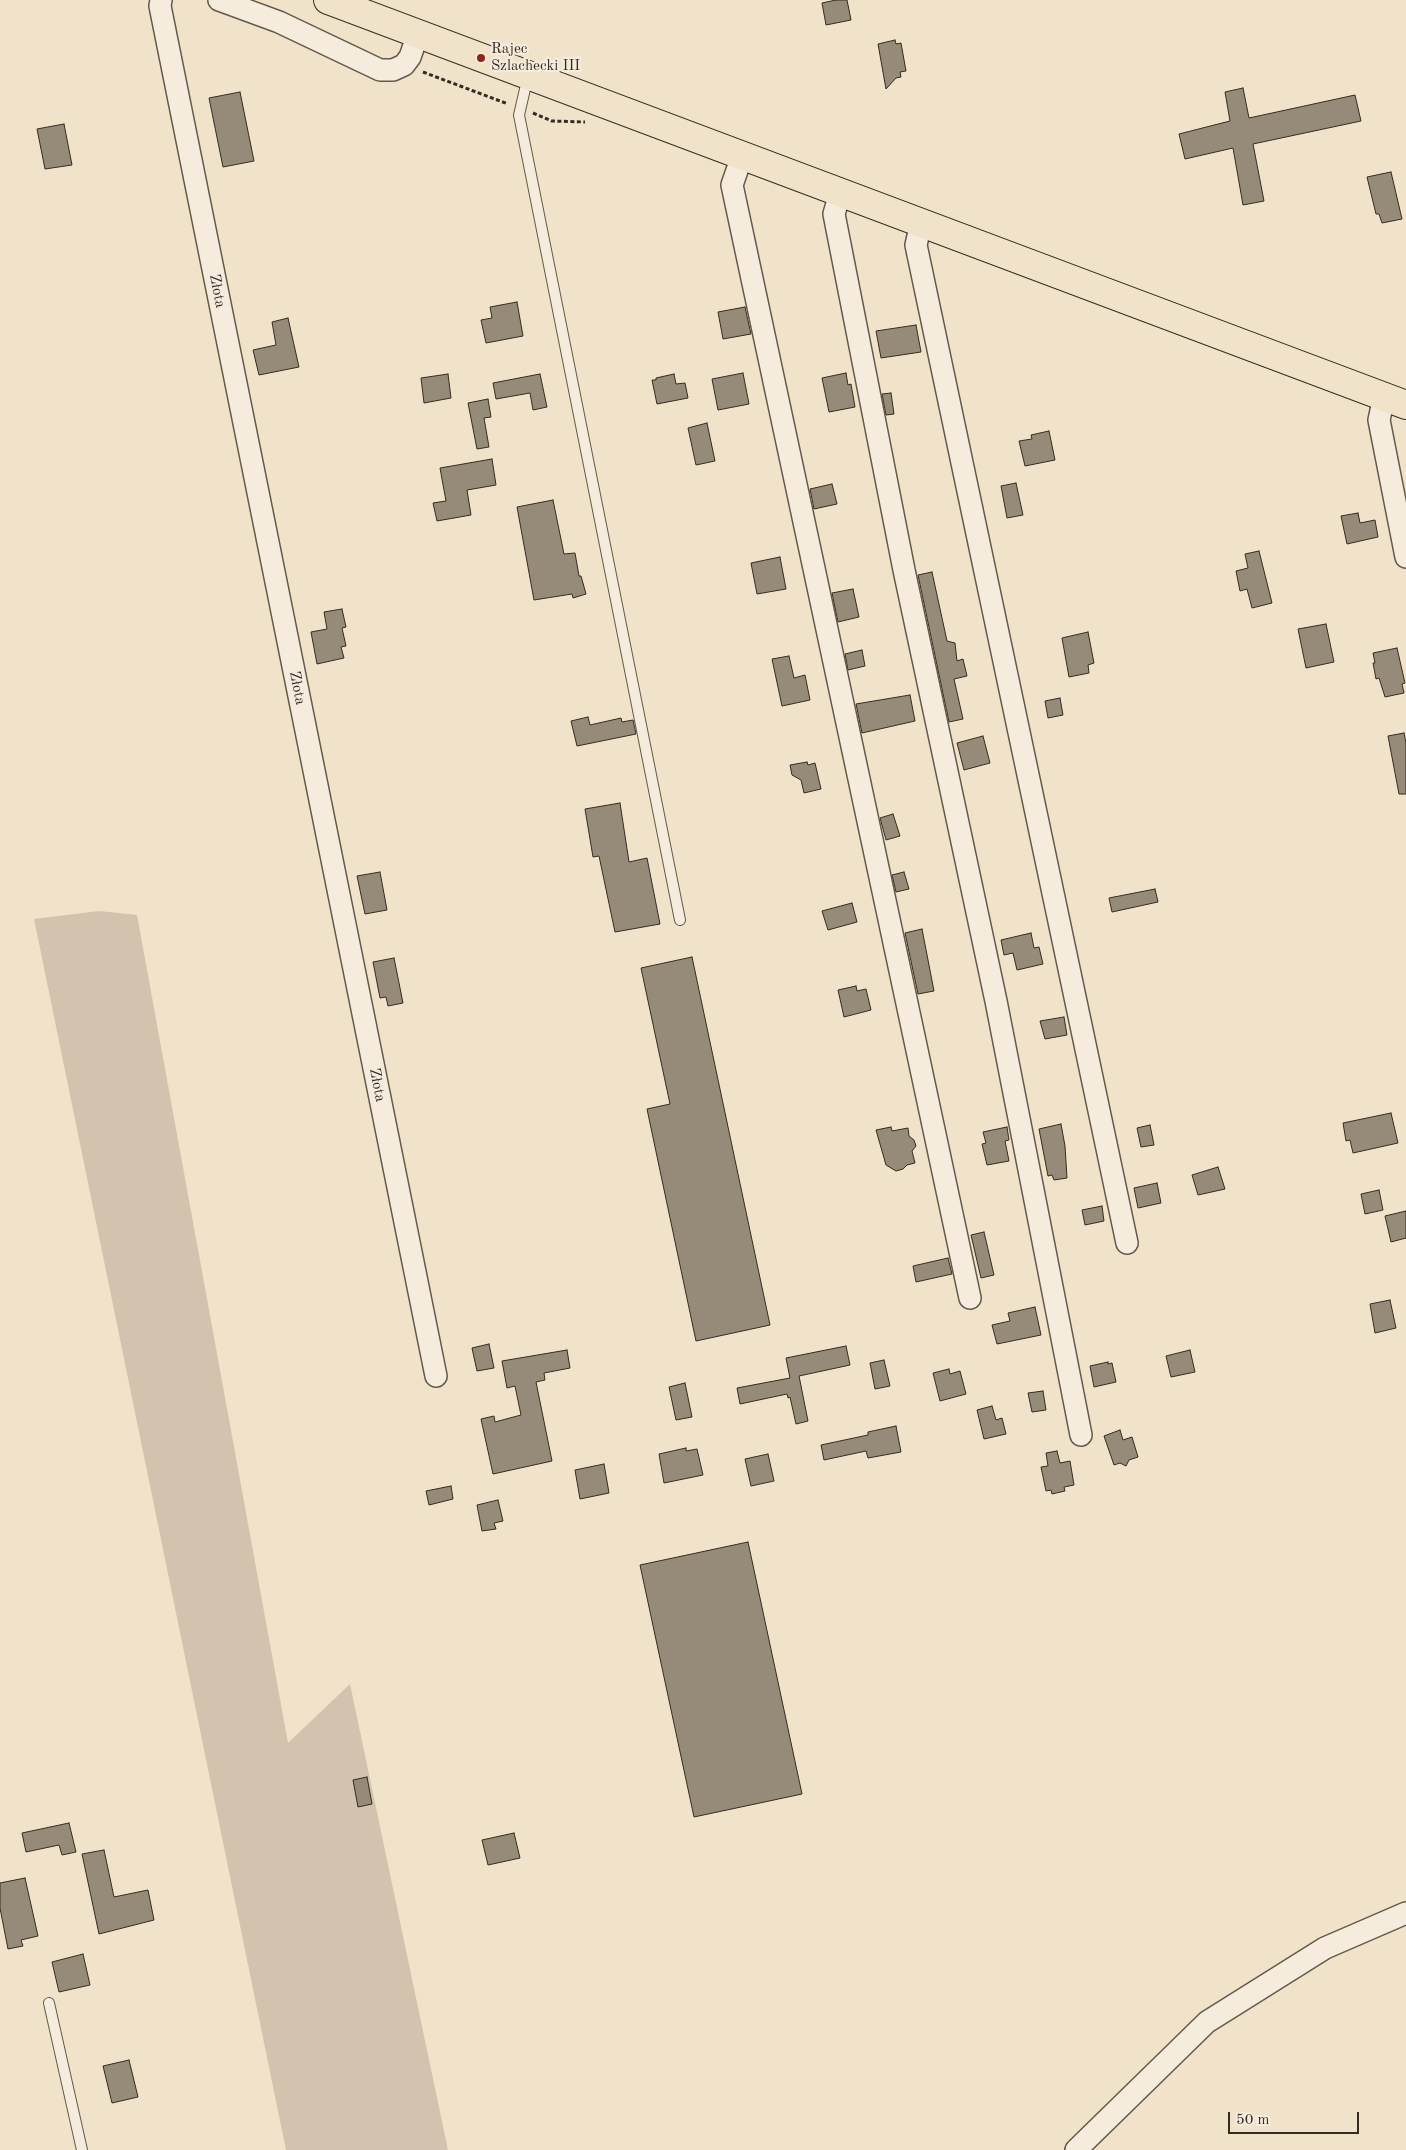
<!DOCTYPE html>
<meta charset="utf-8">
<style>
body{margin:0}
#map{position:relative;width:1406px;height:2150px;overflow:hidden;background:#f1e2ca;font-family:"Old Standard TT",serif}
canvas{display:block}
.scale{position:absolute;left:1228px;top:2112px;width:131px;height:22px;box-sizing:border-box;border:2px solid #342c21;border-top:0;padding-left:6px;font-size:15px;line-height:18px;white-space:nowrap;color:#342c21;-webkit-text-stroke:4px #f6ecdd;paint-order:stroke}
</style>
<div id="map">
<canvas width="1406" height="2150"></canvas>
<div class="scale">50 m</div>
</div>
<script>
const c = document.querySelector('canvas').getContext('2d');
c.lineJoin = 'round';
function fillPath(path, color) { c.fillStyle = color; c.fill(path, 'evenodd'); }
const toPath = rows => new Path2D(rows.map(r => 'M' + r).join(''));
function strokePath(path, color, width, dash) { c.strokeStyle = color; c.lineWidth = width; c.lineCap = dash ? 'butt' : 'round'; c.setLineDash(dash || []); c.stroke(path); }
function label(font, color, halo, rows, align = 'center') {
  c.font = font + ' "Old Standard TT",serif'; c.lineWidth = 4.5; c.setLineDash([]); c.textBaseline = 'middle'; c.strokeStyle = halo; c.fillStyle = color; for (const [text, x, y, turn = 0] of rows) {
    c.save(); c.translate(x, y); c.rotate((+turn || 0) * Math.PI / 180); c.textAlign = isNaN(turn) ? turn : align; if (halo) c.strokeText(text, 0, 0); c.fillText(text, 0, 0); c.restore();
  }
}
const green = toPath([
 [99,911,137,915,288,1743,350,1684,448,2150,286,2150,34,919]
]);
const building = toPath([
 [836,0,847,0,851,20,826,25,822,3,836,0],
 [895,40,896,44,901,43,906,71,900,72,901,77,896,78,886,89,878,44,895,40],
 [1243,88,1249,118,1355,95,1361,121,1253,144,1264,201,1243,205,1233,148,1185,159,1179,134,1230,121,1225,92,1243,88],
 [240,92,254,161,223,167,209,98,240,92],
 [64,124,72,165,45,169,37,129,64,124],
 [1391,172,1402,219,1382,223,1379,214,1376,214,1367,177,1391,172],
 [517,302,523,336,486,343,481,320,492,318,490,307,517,302],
 [745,307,751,334,723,339,718,312,745,307],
 [288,318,299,367,259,375,253,350,276,345,272,322,288,318],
 [916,325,921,352,881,358,876,331,916,325],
 [743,373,749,404,718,410,712,379,743,373],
 [846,373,848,385,851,384,855,407,829,412,822,378,846,373],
 [448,374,451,398,424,403,421,378,448,374],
 [540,374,547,407,533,410,530,393,496,399,493,383,540,374],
 [674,374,676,384,685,383,688,398,657,404,652,380,656,380,656,378,674,374],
 [891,393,894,414,886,415,882,394,891,393],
 [488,399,491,417,484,418,489,447,477,449,468,403,488,399],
 [707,423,715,461,696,465,688,428,707,423],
 [1049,431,1055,460,1025,466,1019,441,1032,439,1031,435,1049,431],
 [492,459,496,485,467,490,471,515,437,521,433,503,446,501,440,468,492,459],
 [1016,483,1023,515,1007,518,1001,486,1016,483],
 [832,484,837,504,814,509,810,489,832,484],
 [553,500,564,554,575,553,579,576,581,576,586,594,573,598,572,594,534,600,517,507,553,500],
 [1358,513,1360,523,1375,520,1378,537,1347,544,1341,516,1358,513],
 [1259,551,1272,603,1252,608,1247,589,1240,591,1236,571,1248,568,1245,554,1259,551],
 [780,557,786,589,757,594,751,563,780,557],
 [932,572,947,641,955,643,957,661,963,659,967,676,954,679,963,719,949,722,918,575,932,572],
 [853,589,859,617,838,622,832,593,853,589],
 [342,609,346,627,342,628,346,646,341,647,344,658,317,664,311,632,327,629,324,612,342,609],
 [1326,624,1334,662,1306,668,1298,629,1326,624],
 [1088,632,1094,663,1088,665,1089,673,1069,677,1062,638,1088,632],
 [1397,648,1405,683,1402,684,1404,693,1385,697,1379,678,1376,679,1373,663,1375,663,1373,653,1397,648],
 [862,650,865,666,848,670,845,654,862,650],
 [789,656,794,678,805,675,810,700,782,706,772,659,789,656],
 [910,695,915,721,862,733,856,704,910,695],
 [1060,698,1063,715,1048,718,1045,701,1060,698],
 [588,717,590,725,621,718,622,722,633,720,636,734,577,746,571,721,588,717],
 [1404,733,1406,743,1406,794,1399,794,1388,736,1404,733],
 [983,736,990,763,964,770,957,743,983,736],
 [807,762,808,765,815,763,821,789,804,793,801,780,792,775,790,765,807,762],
 [620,803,629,862,647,858,660,924,615,932,599,856,593,857,585,809,620,803],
 [893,814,900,836,886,840,880,818,893,814],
 [380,872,387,910,365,914,357,876,380,872],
 [904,872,909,889,896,892,892,875,904,872],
 [1155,889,1158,902,1112,912,1109,898,1155,889],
 [852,903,857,922,828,930,822,911,852,903],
 [922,929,934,991,918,994,905,933,922,929],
 [1031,933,1034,948,1039,947,1043,964,1017,970,1013,953,1004,955,1001,940,1031,933],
 [692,957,770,1325,696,1341,647,1109,670,1104,641,968,692,957],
 [394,958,403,1003,388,1006,386,997,380,998,373,962,394,958],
 [856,986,857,991,866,989,871,1010,844,1017,838,990,856,986],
 [1064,1017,1067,1035,1045,1039,1040,1021,1064,1017],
 [1391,1113,1398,1143,1353,1153,1350,1140,1346,1141,1343,1123,1391,1113],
 [1061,1124,1065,1146,1067,1178,1054,1180,1052,1175,1048,1176,1039,1129,1061,1124],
 [1150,1125,1154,1145,1141,1147,1137,1128,1150,1125],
 [891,1127,892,1131,908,1128,909,1136,914,1140,916,1146,912,1151,915,1163,907,1165,903,1169,896,1171,886,1165,876,1130,891,1127],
 [1007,1127,1009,1140,1005,1141,1009,1161,987,1165,982,1144,986,1143,983,1132,1007,1127],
 [1218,1167,1225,1189,1198,1195,1192,1175,1218,1167],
 [1157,1183,1161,1203,1138,1208,1134,1188,1157,1183],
 [1379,1190,1383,1210,1365,1214,1361,1194,1379,1190],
 [1102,1206,1104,1221,1085,1225,1082,1210,1102,1206],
 [1406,1211,1406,1238,1391,1242,1385,1216,1406,1211],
 [984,1232,994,1275,981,1278,971,1235,984,1232],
 [948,1258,952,1274,916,1282,913,1266,948,1258],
 [1390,1300,1396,1328,1375,1333,1370,1304,1390,1300],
 [1035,1307,1041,1335,997,1344,992,1325,1010,1321,1008,1313,1035,1307],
 [489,1344,494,1368,477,1371,472,1348,489,1344],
 [846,1346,850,1365,799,1376,808,1421,796,1424,790,1397,788,1398,787,1394,740,1404,737,1388,790,1378,786,1358,846,1346],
 [567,1350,570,1368,544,1373,545,1380,536,1382,552,1461,493,1474,481,1419,494,1416,495,1422,521,1415,515,1386,507,1388,502,1361,567,1350],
 [1190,1350,1195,1372,1171,1377,1166,1356,1190,1350],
 [884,1360,890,1386,875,1389,870,1363,884,1360],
 [1108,1362,1108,1364,1112,1363,1116,1382,1094,1387,1090,1366,1108,1362],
 [949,1369,950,1374,960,1371,966,1394,940,1401,933,1373,949,1369],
 [685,1383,692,1417,676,1420,669,1387,685,1383],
 [1043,1391,1046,1410,1032,1412,1028,1393,1043,1391],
 [992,1406,996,1420,1002,1418,1006,1434,984,1439,977,1410,992,1406],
 [896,1426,901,1452,868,1458,866,1451,824,1460,821,1445,868,1435,868,1432,896,1426],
 [1120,1430,1123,1440,1132,1437,1138,1457,1129,1460,1126,1466,1120,1463,1114,1465,1104,1436,1120,1430],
 [686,1448,686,1451,697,1449,703,1475,664,1483,659,1454,686,1448],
 [1057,1451,1060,1463,1070,1461,1074,1485,1064,1487,1065,1491,1052,1494,1051,1490,1046,1491,1041,1467,1048,1466,1046,1453,1057,1451],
 [768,1454,774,1481,751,1486,745,1459,768,1454],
 [604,1464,609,1493,580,1499,575,1470,604,1464],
 [451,1486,453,1499,429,1505,426,1491,451,1486],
 [498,1500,503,1521,494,1523,496,1529,482,1531,477,1505,498,1500],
 [748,1542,802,1794,694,1817,640,1565,748,1542],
 [367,1777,372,1804,358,1807,353,1780,367,1777],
 [69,1823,76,1852,62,1855,59,1845,26,1852,22,1833,69,1823],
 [514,1833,520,1858,488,1865,482,1840,514,1833],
 [104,1850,114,1897,148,1890,154,1920,99,1934,82,1854,104,1850],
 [25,1878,38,1936,21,1940,23,1946,8,1949,0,1908,0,1883,25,1878],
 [83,1954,90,1985,59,1992,52,1962,83,1954],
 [129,2060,138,2097,112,2103,103,2066,129,2060]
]);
const path = toPath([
 [423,72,508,104],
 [533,113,552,121,585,122]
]);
const service = toPath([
 [528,76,519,115,680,920],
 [49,2003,82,2150]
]);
const minor = toPath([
 [161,0,160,6,436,1376],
 [219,0,279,22,380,70,393,70,404,65,410,57,418,34],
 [742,156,732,185,970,1298],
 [840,193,834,214,904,570,996,1001,1081,1435],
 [921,223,916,245,1127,1243],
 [1384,397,1379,420,1406,557],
 [1076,2150,1207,2022,1325,1948,1406,1913]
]);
const primary = toPath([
 [328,0,1406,405]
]);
const markers = [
 [481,58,5,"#8f2418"]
];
const poiNames = [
 ["Rajec",491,49],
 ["Szlachecki III",491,66]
];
const streetNames = [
 ["Złota",217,291,79],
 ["Złota",297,688,79],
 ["Złota",377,1085,79]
];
fillPath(green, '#d1c3ad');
fillPath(building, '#968b79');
strokePath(building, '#342c21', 1);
strokePath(service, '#635a4b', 12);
strokePath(minor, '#635a4b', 24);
strokePath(primary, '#342c21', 30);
strokePath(path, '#342c21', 3, [4, 2.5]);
strokePath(service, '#f6ecdd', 10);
strokePath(minor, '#f6ecdd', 21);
strokePath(primary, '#f1e2ca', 28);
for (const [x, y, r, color] of markers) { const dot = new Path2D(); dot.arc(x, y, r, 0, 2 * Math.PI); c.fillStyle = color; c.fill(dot); strokePath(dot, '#f6ecdd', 2); }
label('15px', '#342c21', '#f6ecdd', poiNames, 'left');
label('15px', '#342c21', '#f6ecdd', streetNames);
</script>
